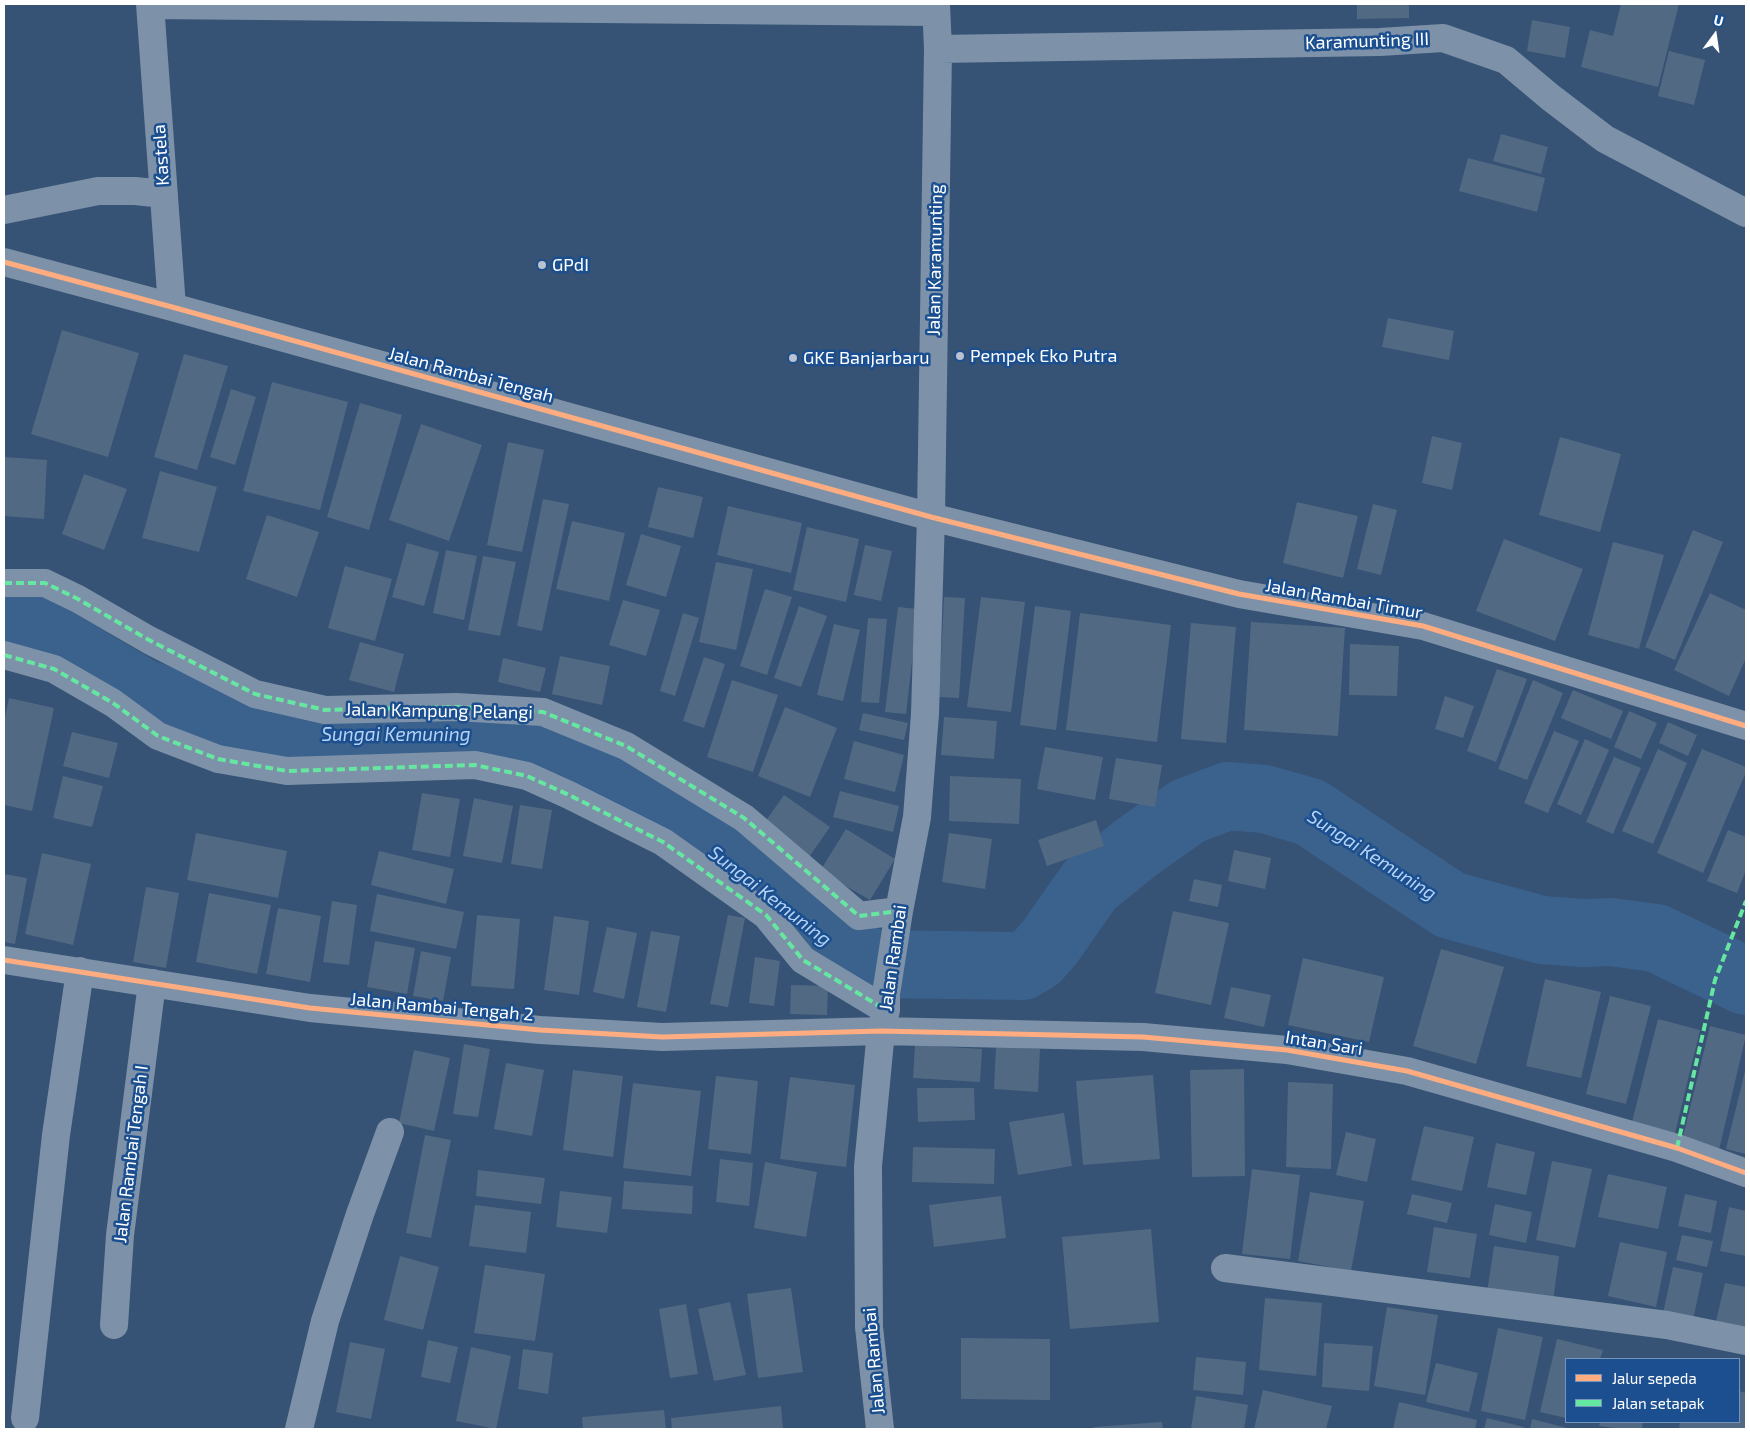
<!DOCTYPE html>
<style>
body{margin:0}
#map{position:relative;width:1750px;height:1433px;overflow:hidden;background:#365274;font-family:"Exo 2",sans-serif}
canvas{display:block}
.frame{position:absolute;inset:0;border:5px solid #fff;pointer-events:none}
.legend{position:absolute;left:1565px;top:1358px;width:175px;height:65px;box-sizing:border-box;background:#1b4f8f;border:1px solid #7695bc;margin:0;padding:6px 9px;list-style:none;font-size:15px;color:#fff}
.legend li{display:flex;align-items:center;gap:10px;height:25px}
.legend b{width:25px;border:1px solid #7695bc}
.north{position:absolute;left:1690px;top:10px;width:50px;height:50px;-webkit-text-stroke:4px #1b4f8f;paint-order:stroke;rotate:14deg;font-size:14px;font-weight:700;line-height:20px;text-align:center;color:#fff}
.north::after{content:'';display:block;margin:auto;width:18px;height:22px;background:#fff;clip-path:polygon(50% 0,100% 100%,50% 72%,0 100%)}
</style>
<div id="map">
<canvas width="1750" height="1433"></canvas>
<div class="frame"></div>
<ul class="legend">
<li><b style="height:6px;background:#ffac80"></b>Jalur sepeda</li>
<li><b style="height:6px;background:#66e7a1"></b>Jalan setapak</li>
</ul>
<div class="north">U</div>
</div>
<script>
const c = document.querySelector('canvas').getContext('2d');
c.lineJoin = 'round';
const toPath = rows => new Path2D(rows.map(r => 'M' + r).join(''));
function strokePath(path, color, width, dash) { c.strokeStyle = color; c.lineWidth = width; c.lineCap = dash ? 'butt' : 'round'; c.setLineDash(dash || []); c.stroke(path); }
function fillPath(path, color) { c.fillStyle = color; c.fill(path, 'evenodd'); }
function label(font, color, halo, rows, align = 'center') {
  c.font = font + ' "Exo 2",sans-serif'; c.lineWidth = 5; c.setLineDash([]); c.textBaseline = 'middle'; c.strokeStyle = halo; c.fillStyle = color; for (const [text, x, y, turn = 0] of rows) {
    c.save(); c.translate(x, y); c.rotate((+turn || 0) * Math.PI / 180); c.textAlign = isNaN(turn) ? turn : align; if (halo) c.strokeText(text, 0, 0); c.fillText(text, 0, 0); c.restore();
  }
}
const river = toPath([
 [4,616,33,628,141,692,204,715,263,730,320,736,467,731,540,750,681,828,776,896,795,920,842,952,878,964,1022,966,1037,957,1050,942,1090,885,1137,847,1188,811,1228,796,1264,799,1310,812,1450,905,1542,930,1583,933,1611,932,1656,938,1746,981]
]);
const building = toPath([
 [1357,4,1409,4,1409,18,1357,19],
 [1621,4,1679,4,1658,87,1581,67,1590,30,1613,36],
 [1532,20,1570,27,1565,58,1527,51],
 [1669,51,1705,60,1694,105,1658,96],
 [1501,134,1548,147,1541,174,1493,161],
 [1468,158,1545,178,1537,212,1459,191],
 [1388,318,1454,331,1449,360,1382,347],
 [62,330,139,353,108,457,31,434],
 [184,354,228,366,197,470,154,457],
 [272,382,348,402,320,510,243,491],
 [231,389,256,397,235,465,210,457],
 [360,403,402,415,369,530,327,517],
 [421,424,482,445,449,541,389,520],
 [1432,436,1462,443,1452,490,1422,483],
 [1560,437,1621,454,1600,532,1539,515],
 [508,442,544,450,522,552,487,545],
 [4,457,47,460,44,519,4,516],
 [160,471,217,487,199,552,142,538],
 [84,474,127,489,104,550,62,534],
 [658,487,703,497,693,538,648,527],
 [543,499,569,504,542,631,517,626],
 [1297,502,1358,516,1343,578,1283,563],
 [1373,504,1397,510,1381,575,1357,569],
 [728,506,802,523,791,573,717,555],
 [267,515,319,532,297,597,246,579],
 [572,521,625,533,609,601,556,589],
 [807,527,859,539,846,602,793,590],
 [1693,530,1723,542,1675,660,1645,647],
 [641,534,681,546,666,597,626,585],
 [1504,539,1583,569,1555,641,1476,611],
 [1613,542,1664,555,1639,649,1588,635],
 [407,543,439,552,424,606,392,597],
 [865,545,892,551,881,601,854,595],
 [446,550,477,556,464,620,433,613],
 [483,556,516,562,500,636,468,630],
 [716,562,753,569,736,650,699,642],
 [345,566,392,579,375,641,328,628],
 [765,589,792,597,767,675,740,666],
 [1710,593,1746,610,1746,658,1729,696,1674,670],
 [944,597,965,598,959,698,939,697],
 [981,597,1025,602,1011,712,967,707],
 [623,600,660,610,646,656,609,645],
 [799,606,827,616,801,687,774,678],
 [1035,606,1071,611,1056,730,1020,725],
 [898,607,918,609,906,714,885,712],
 [683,613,699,618,675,696,660,691],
 [1080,613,1171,625,1157,742,1066,730],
 [868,618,887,619,879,703,861,702],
 [1251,622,1345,628,1338,736,1244,730],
 [1191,623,1236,627,1226,743,1181,739],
 [834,624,860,630,843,701,817,695],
 [360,642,404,654,394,692,349,680],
 [1350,644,1399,646,1397,696,1349,695],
 [560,656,610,666,602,705,552,694],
 [704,657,725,664,704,728,683,721],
 [503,658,546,668,540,692,498,682],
 [1497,669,1527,679,1496,762,1467,751],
 [732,680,778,695,753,772,707,757],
 [1533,680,1563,693,1527,780,1498,769],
 [1573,690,1623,711,1611,739,1561,718],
 [1445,696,1474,706,1463,738,1435,729],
 [9,698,54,708,32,811,4,805,4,721],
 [785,707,837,728,810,797,758,776],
 [1629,711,1657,723,1641,759,1614,747],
 [863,713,908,723,904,740,859,730],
 [944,717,997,721,994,759,941,755],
 [1668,722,1697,735,1688,756,1659,743],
 [1554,731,1579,741,1548,813,1524,803],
 [72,732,118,743,109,778,63,766],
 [1585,739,1609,750,1581,815,1557,804],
 [854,741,904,755,895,792,844,779],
 [1045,747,1103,757,1095,800,1037,789],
 [1658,749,1687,763,1653,844,1622,831],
 [1702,749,1746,767,1746,772,1703,873,1657,853],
 [1614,757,1641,768,1613,834,1586,822],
 [1116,758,1162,765,1155,807,1109,799],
 [63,776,103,786,92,827,53,818],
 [950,776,1021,779,1019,824,949,821],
 [840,791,899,806,893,832,833,817],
 [422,793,460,799,450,857,412,850],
 [784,795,830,827,809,857,763,825],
 [474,798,513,806,502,863,463,856],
 [520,805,552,810,542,869,511,864],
 [1096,820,1104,846,1047,866,1038,840],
 [846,829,895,859,870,900,820,871],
 [1728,830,1746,837,1746,870,1737,893,1707,881],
 [196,833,287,851,278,898,187,880],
 [949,833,992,839,985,889,942,882],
 [1234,850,1271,858,1265,889,1228,881],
 [379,851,454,869,446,904,371,885],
 [42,853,91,864,73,945,25,934],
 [4,874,27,878,15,944,4,942],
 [1194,879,1222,885,1218,907,1189,901],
 [146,887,179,893,166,968,133,962],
 [209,893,271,905,257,974,196,962],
 [377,894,464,912,456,949,370,931],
 [332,901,357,905,349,965,323,962],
 [278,908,321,916,310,982,266,974],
 [1173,911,1229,923,1211,1005,1155,993],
 [477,915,520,919,514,989,471,986],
 [728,915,745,918,728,1007,710,1004],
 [554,916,589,921,579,995,544,990],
 [607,927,637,933,624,999,593,992],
 [651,931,680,936,666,1012,637,1007],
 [375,941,415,948,407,994,367,987],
 [1441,949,1504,967,1476,1064,1413,1046],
 [421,951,451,957,443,1001,413,996],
 [755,957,780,961,774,1006,749,1003],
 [1303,958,1384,977,1369,1042,1288,1025],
 [1545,979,1601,992,1581,1078,1526,1066],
 [791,985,828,986,827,1015,790,1014],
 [1231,987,1271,995,1264,1027,1224,1018],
 [1610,996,1651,1006,1626,1104,1586,1094],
 [1658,1019,1700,1030,1675,1133,1632,1122],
 [1710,1026,1746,1035,1719,1150,1682,1141],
 [464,1044,490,1049,478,1117,453,1114],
 [915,1045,982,1049,980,1082,913,1078],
 [996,1047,1040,1049,1038,1092,994,1089],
 [414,1050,450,1058,434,1131,399,1123],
 [506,1063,544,1070,532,1136,494,1129],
 [1746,1067,1746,1154,1726,1149],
 [1244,1069,1245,1176,1192,1177,1190,1070],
 [573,1070,623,1076,613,1157,563,1150],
 [1153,1075,1160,1159,1083,1165,1076,1081],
 [716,1076,758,1081,751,1154,708,1149],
 [790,1077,855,1085,846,1167,780,1159],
 [1288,1082,1333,1084,1331,1169,1286,1167],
 [633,1083,701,1091,691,1176,623,1168],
 [917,1088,974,1088,975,1120,918,1122],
 [1064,1113,1072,1166,1018,1175,1009,1122],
 [1424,1126,1474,1137,1462,1191,1411,1180],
 [1346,1132,1376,1139,1367,1182,1336,1175],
 [425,1135,451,1140,431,1238,406,1233],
 [1496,1143,1535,1152,1526,1195,1487,1187],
 [913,1147,995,1149,994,1184,912,1182],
 [720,1159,753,1163,749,1206,716,1202],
 [1552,1161,1592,1169,1575,1248,1536,1240],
 [765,1162,817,1172,806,1237,754,1228],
 [1252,1169,1300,1175,1290,1259,1242,1254],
 [478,1170,545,1178,541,1204,476,1196],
 [1608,1174,1667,1187,1658,1229,1598,1217],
 [624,1181,693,1186,692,1214,622,1209],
 [560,1191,612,1197,607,1233,556,1227],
 [1310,1192,1364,1201,1351,1271,1298,1261],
 [1412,1194,1452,1203,1447,1223,1407,1214],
 [1685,1194,1717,1201,1711,1233,1678,1226],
 [1001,1196,1006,1238,934,1247,929,1205],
 [1495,1204,1532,1212,1526,1243,1489,1235],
 [475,1205,531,1212,526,1253,469,1246],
 [1729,1207,1746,1211,1746,1256,1720,1251],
 [1434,1227,1477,1234,1470,1278,1427,1272],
 [1151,1229,1159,1322,1070,1329,1062,1237],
 [1682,1235,1713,1241,1707,1267,1676,1260],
 [1620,1242,1667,1252,1656,1307,1608,1296],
 [1494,1246,1559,1256,1553,1302,1487,1293],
 [400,1256,439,1267,423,1330,384,1320],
 [485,1265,545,1274,535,1341,474,1333],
 [1673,1267,1703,1273,1693,1320,1663,1313],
 [1725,1283,1746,1287,1746,1327,1716,1321],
 [791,1288,803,1372,758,1378,747,1294],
 [1265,1298,1322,1303,1316,1376,1259,1370],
 [730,1302,746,1375,714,1381,698,1309],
 [686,1304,698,1374,670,1378,659,1309],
 [1387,1307,1438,1315,1425,1395,1374,1386],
 [1498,1328,1543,1337,1525,1420,1481,1411],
 [961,1338,1050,1339,1050,1400,961,1399],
 [1557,1339,1603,1350,1600,1359,1566,1359,1566,1418,1540,1412],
 [428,1340,458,1347,450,1383,421,1377],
 [350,1342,385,1349,371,1419,336,1412],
 [1324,1343,1373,1346,1369,1391,1322,1387],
 [471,1347,511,1356,496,1429,456,1421],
 [523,1349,553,1353,548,1394,518,1389],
 [1196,1357,1246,1362,1243,1395,1193,1390],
 [1436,1363,1478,1373,1469,1412,1426,1402],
 [1263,1390,1332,1406,1326,1429,1254,1429],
 [1739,1391,1746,1393,1746,1429,1679,1429,1680,1422,1739,1422],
 [1196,1396,1248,1405,1244,1429,1191,1429],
 [1399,1402,1477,1420,1475,1429,1393,1429],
 [781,1406,783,1429,672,1429,671,1418],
 [664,1410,666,1429,583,1429,582,1417],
 [1487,1418,1524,1427,1524,1429,1484,1429],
 [1532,1419,1571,1429,1530,1429],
 [1162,1422,1163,1429,1094,1429,1094,1427],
 [1600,1422,1643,1422,1642,1429,1622,1429,1599,1426]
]);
const minor = toPath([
 [150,4,172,307],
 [150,5,936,12],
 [938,49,1380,42,1443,38,1506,60,1550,97,1605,139,1746,213],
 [4,210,98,191,135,191,164,194],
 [4,262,172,307,931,517,1239,594,1423,626,1746,726],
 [4,583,45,583,78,599,149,640,255,694,325,710,456,707,543,712,626,746,744,818,859,916,899,911],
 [4,655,54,669,113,703,158,736,218,759,287,771,475,765,527,776,569,795,663,842,766,915,803,960,886,1010],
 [4,960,310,1008,540,1030,662,1037,881,1031,1143,1037,1287,1050,1407,1071,1677,1148,1746,1173],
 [1225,1268,1667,1325,1746,1341],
 [114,1325,120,1235,152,983],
 [25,1418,56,1135,80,971],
 [299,1429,325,1321,360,1214,390,1132],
 [880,1429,869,1327,868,1166,881,1031,886,1010,886,994,899,911,917,817,925,714,931,517,938,49,936,4]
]);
const quiet = toPath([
 [4,583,45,583,78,599,149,640,255,694,325,710,456,707,543,712,626,746,744,818,859,916,899,911],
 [4,655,54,669,113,703,158,736,218,759,287,771,475,765,527,776,569,795,663,842,766,915,803,960,886,1010],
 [1677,1148,1715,980,1746,901]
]);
const cycleway = toPath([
 [4,262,172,307,931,517,1239,594,1423,626,1746,726],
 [4,960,310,1008,540,1030,662,1037,881,1031,1143,1037,1287,1050,1407,1071,1677,1148,1746,1173]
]);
const markers = [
 [542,265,5,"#b9c2ce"],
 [960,356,5,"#b9c2ce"],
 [793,358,5,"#b9c2ce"]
];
const streetNames = [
 ["Karamunting III",1367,41,-2],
 ["Kastela",161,155,-94],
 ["Jalan Karamunting",935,260,-89],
 ["Jalan Rambai Tengah",471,375,15],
 ["Jalan Rambai Timur",1344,599,10],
 ["Jalan Kampung Pelangi",439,711,1],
 ["Jalan Rambai",893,958,-82],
 ["Jalan Rambai Tengah 2",442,1007,5],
 ["Intan Sari",1324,1043,9],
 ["Jalan Rambai Tengah I",131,1154,-83],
 ["Jalan Rambai",874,1361,-95]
];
const poiNames = [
 ["GPdI",552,265],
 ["Pempek Eko Putra",970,356],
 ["GKE Banjarbaru",803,358]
];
const waterNames = [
 ["Sungai Kemuning",396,735],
 ["Sungai Kemuning",1372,855,33],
 ["Sungai Kemuning",770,896,38]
];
strokePath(river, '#3b618d', 68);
fillPath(building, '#526984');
strokePath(minor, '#7d92a8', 28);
strokePath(quiet, '#66e7a1', 4, [8, 4]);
strokePath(cycleway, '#ffac80', 5);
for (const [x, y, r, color] of markers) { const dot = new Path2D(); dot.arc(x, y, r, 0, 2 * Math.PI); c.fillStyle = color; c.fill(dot); strokePath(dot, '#1b4f8f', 2); }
label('18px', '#fff', '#1b4f8f', streetNames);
label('18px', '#fff', '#1b4f8f', poiNames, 'left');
label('italic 19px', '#b5d3f5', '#1b4f8f', waterNames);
</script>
